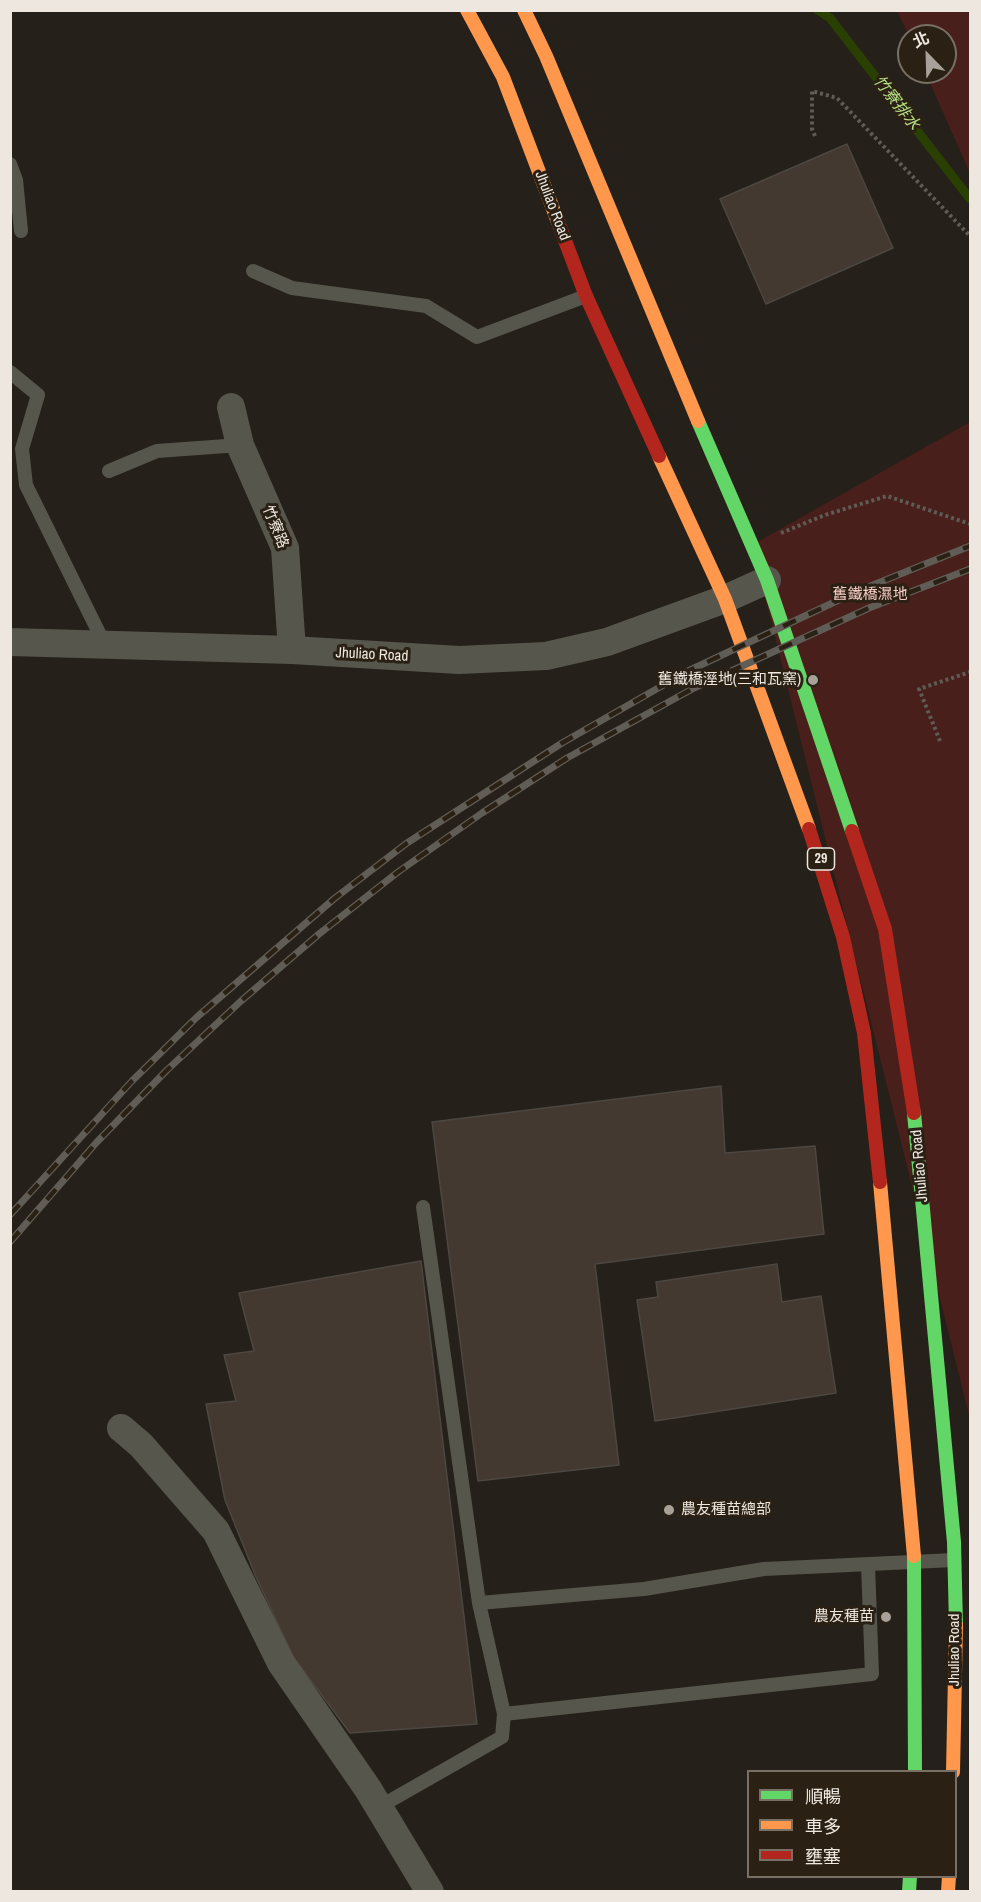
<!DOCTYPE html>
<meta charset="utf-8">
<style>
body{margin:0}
#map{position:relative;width:981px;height:1902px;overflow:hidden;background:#252019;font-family:"Archivo Narrow","Noto Sans TC",sans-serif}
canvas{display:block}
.frame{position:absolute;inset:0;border:12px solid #ede7df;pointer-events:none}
.legend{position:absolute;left:747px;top:1770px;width:210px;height:108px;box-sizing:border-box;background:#2a2114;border:2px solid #787065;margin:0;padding:8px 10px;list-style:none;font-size:18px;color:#ede7df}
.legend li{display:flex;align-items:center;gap:12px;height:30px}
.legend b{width:30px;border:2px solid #787065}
.north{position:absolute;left:897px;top:24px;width:60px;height:60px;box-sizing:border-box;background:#2a2114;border:2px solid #787065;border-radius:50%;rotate:337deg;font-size:16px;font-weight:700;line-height:24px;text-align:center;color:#ede7df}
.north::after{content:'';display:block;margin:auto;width:21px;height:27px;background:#a7a19a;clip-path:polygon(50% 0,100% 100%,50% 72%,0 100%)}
</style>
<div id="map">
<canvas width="981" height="1902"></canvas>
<div class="frame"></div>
<ul class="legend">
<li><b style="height:8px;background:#63d668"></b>順暢</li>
<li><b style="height:8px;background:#ff974d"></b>車多</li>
<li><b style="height:8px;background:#b3261e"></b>壅塞</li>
</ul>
<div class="north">北</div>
</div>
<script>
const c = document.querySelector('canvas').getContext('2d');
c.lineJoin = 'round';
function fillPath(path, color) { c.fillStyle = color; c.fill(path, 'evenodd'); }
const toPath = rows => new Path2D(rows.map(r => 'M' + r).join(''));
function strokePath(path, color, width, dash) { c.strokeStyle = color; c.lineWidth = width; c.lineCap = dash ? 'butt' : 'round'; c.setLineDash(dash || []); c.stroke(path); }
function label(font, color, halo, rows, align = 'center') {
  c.font = font + ' "Archivo Narrow","Noto Sans TC",sans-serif'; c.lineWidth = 6; c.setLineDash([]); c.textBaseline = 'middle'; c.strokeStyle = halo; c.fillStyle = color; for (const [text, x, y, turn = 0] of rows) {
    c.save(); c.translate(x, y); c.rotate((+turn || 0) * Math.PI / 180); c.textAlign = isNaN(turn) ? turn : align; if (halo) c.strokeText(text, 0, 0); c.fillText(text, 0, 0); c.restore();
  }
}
const green = toPath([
 [897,11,970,11,970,173,925,72,945,72,945,36,909,36],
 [970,422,970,1419,752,545]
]);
const stream = toPath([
 [818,10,830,18,970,199]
]);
const building = toPath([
 [847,144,893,248,766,304,720,199,847,144],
 [721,1086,725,1153,815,1146,824,1234,595,1264,619,1465,478,1481,432,1122,721,1086],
 [421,1261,477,1724,350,1733,294,1658,256,1577,225,1500,206,1404,236,1401,224,1355,254,1351,239,1293,421,1261],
 [777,1264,782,1302,821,1296,836,1393,655,1421,637,1300,658,1297,656,1282,777,1264]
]);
const path = toPath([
 [815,136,812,129,812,91,837,98,970,236],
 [781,533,825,515,887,496,970,524],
 [940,741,919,689,970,672]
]);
const lane = toPath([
 [10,164,16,180,21,231],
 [253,271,292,288,426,306,477,337,586,296],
 [10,372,38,395,22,449,26,485,105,645],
 [109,471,157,451,240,445],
 [423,1207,479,1603,504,1714,872,1674,868,1565],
 [479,1603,644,1589,764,1569,954,1560],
 [379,1807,502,1737,504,1714]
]);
const street = toPath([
 [231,407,240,445,285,548,292,650],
 [10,642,292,650,459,660,546,656,607,642,725,599,767,580],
 [121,1428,141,1445,216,1531,281,1663,368,1789,430,1892]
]);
const fast = toPath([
 [698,421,767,580,852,831],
 [914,1113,954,1542,956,1625],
 [914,1556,915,1772],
 [909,1892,910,1876]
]);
const slow = toPath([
 [467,10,503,77,558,222],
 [524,10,546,56,698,421],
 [659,456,725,599,809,829],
 [880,1182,914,1556],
 [953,1772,956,1625],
 [948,1892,949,1876]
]);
const jam = toPath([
 [558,222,586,296,659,456],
 [809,829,843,937,864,1033,880,1182],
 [852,831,885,929,914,1113]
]);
const rail = toPath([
 [10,1215,132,1081,197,1017,335,898,407,843,562,743,688,671,858,591,970,546],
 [10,1242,96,1143,167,1070,241,1001,319,934,398,872,482,813,567,758,694,688,869,608,970,569]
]);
const markers = [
 [813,680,6,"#a7a19a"],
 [669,1510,6,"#a7a19a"],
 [886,1617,6,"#a7a19a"]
];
const shields = [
 [821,859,27]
];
const shieldNames = [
 ["29",821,859]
];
const streetNames = [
 ["Jhuliao Road",552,206,69],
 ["竹寮路",275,527,68],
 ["Jhuliao Road",372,655,3],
 ["Jhuliao Road",920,1166,-95],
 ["Jhuliao Road",955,1650,-90]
];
const parkNames = [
 ["舊鐵橋濕地",870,595]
];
const poiNames = [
 ["舊鐵橋溼地(三和瓦窯)",801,680],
 ["農友種苗總部",681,1510,"left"],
 ["農友種苗",874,1617]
];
const waterNames = [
 ["竹寮排水",896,103,52]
];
fillPath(green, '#481f1b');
strokePath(stream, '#2a4002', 9);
fillPath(building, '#443930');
strokePath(building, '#4c4742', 1.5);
strokePath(path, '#5e5c54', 4, [3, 3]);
strokePath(lane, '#57564c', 14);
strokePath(street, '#57564c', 28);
strokePath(fast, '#63d668', 14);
strokePath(slow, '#ff974d', 14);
strokePath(jam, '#b3261e', 14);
strokePath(rail, '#605d56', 7);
strokePath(rail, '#2a2114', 4.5, [14]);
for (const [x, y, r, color] of markers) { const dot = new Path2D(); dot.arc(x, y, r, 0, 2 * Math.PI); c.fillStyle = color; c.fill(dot); strokePath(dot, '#2a2114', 2); }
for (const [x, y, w] of shields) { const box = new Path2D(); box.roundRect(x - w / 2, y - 11, w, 22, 4.5); c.fillStyle = '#2a2114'; c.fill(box); strokePath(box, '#ede7df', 1.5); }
label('bold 14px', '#ede7df', null, shieldNames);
label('15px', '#ede7df', '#2a2114', streetNames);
label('15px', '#f7cbc5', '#2a2114', parkNames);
label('15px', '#ede7df', '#2a2114', poiNames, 'right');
label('italic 16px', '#b6e086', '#2a2114', waterNames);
</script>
